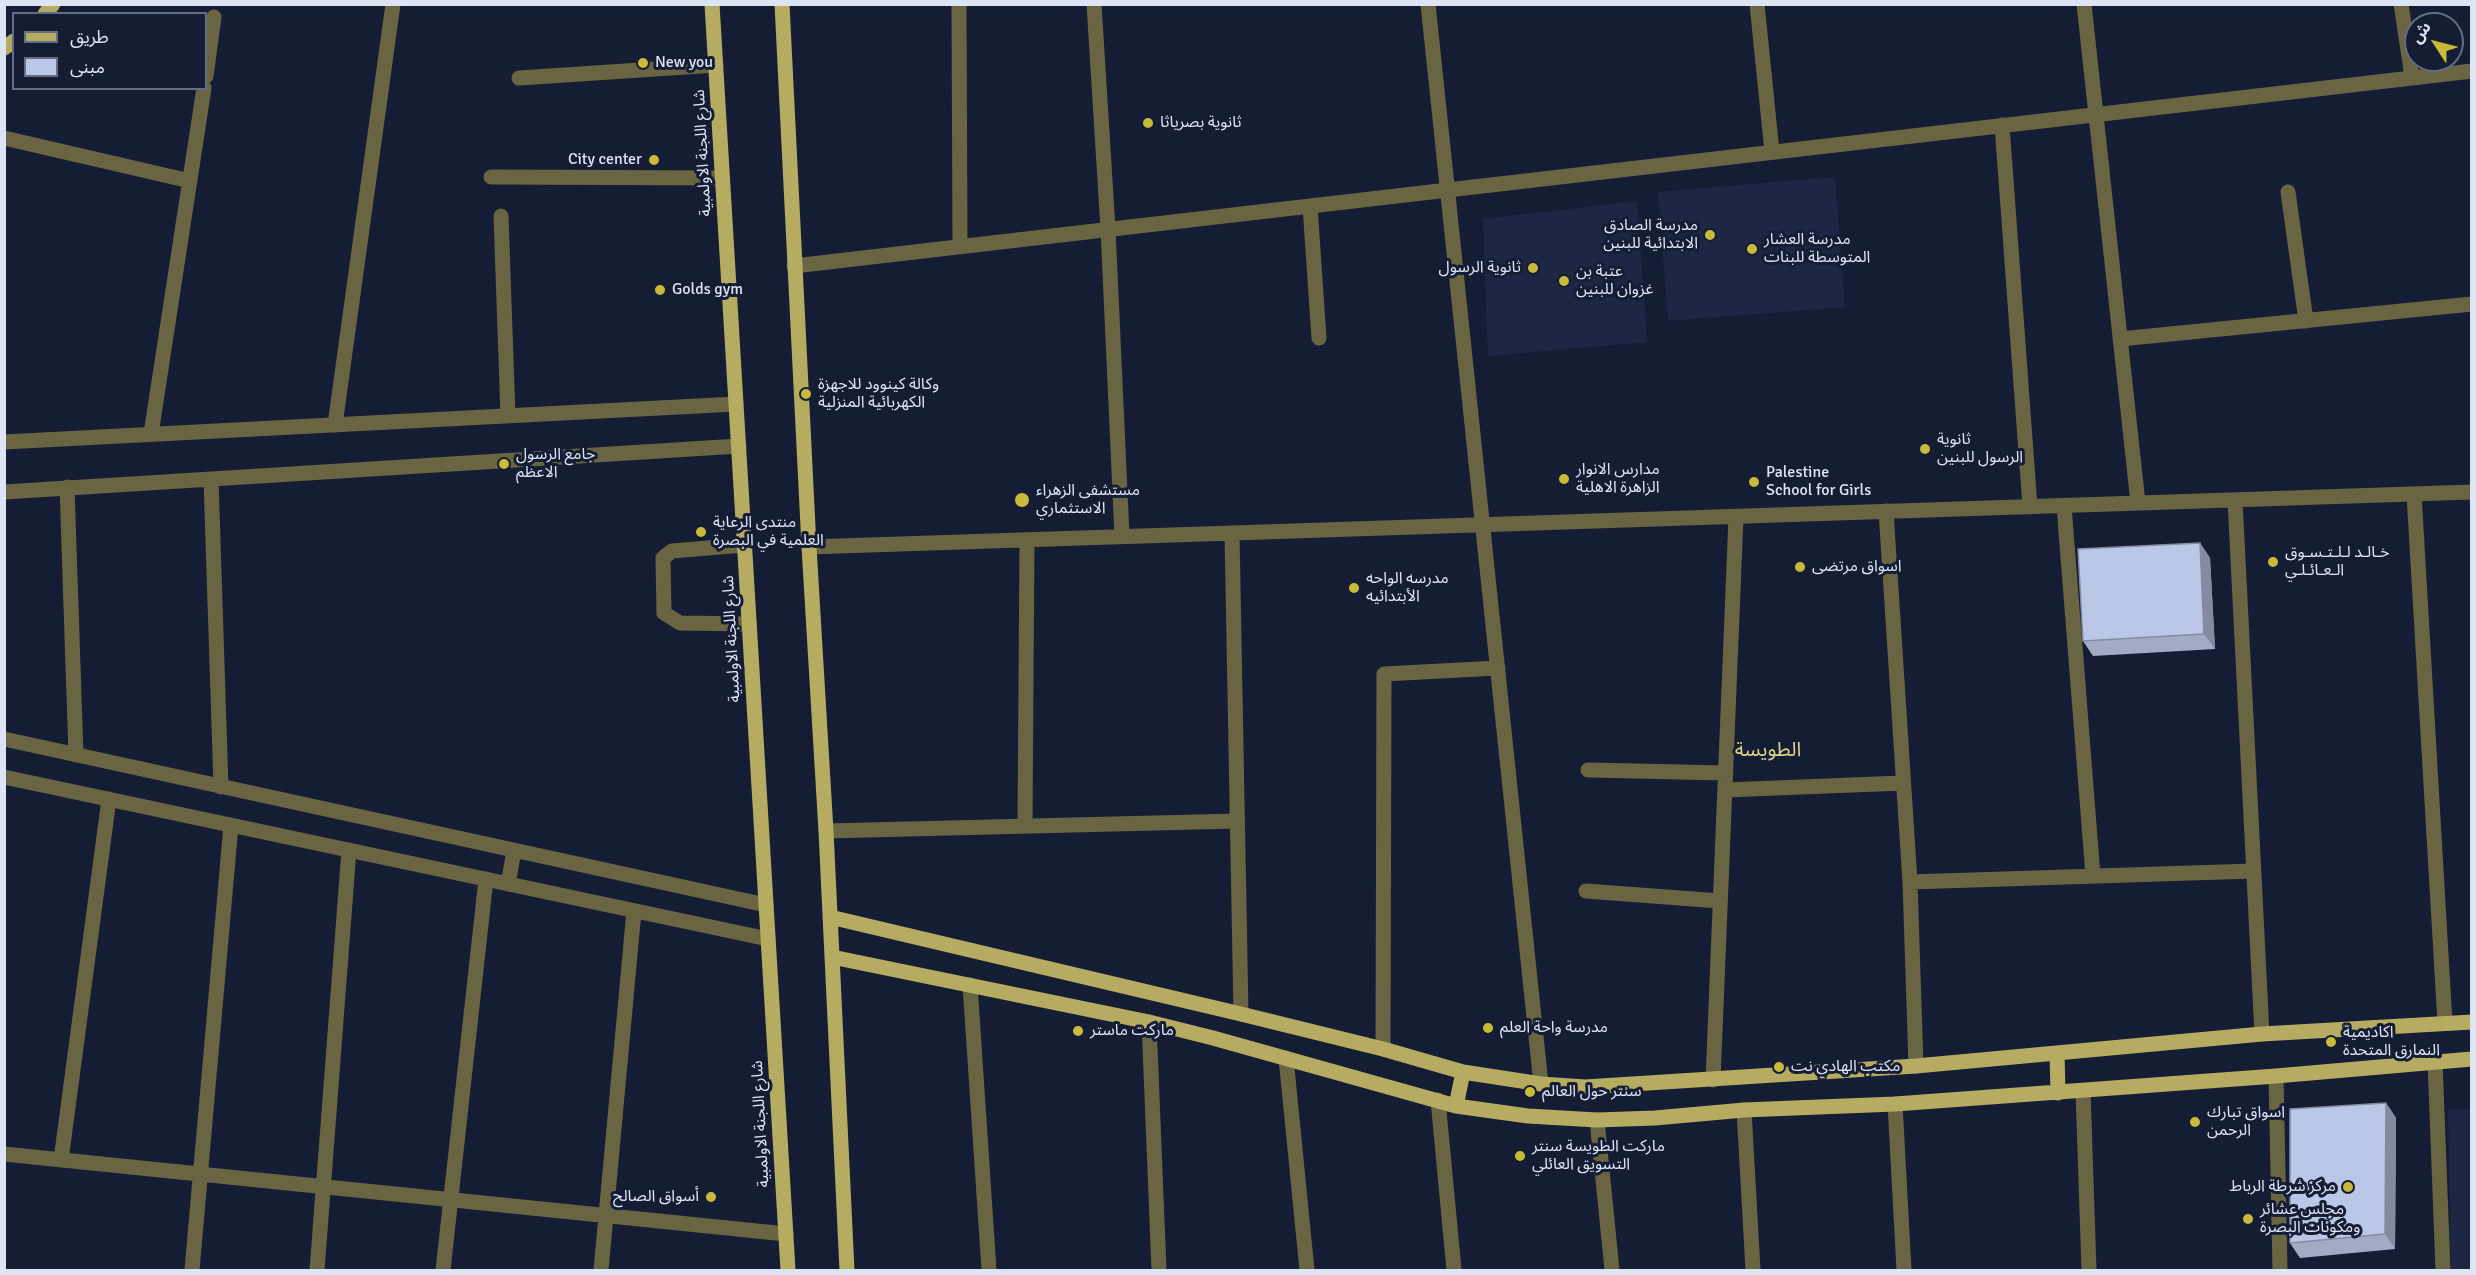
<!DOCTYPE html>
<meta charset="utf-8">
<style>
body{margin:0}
#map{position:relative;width:2476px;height:1275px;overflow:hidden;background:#151d34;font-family:Signika,"Noto Sans Arabic",sans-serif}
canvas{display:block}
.frame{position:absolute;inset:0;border:6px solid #dde4f4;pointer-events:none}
.legend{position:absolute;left:12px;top:12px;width:195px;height:78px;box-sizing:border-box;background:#151d34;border:2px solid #656d81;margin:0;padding:8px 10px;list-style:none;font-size:18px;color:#dde4f4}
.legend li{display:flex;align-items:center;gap:12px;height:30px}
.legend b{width:30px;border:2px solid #656d81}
.north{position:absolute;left:2404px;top:12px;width:60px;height:60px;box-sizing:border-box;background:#151d34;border:2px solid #656d81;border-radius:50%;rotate:306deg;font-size:16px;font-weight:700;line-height:24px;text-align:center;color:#dde4f4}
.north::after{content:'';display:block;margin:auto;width:21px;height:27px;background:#caba3a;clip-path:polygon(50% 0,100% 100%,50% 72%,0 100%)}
</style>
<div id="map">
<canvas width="2476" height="1275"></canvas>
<div class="frame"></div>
<ul class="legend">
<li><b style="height:8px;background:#b5ab61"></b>طريق</li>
<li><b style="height:16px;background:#bbc7e6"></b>مبنى</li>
</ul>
<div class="north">ش</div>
</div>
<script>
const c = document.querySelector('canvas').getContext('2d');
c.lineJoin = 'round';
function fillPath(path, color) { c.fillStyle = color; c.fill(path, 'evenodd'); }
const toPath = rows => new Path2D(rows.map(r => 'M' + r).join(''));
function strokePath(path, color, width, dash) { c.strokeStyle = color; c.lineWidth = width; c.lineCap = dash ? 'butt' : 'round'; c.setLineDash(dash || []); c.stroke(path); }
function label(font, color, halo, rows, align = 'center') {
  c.font = font + ' Signika,"Noto Sans Arabic",sans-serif'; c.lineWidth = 6; c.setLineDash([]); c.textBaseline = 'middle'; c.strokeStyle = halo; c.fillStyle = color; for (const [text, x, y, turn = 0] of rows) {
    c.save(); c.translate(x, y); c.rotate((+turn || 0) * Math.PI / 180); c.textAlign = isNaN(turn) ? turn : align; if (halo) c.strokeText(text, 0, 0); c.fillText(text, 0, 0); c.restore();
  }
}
const built = toPath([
 [1835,177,1845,307,1668,321,1658,192],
 [1637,201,1647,342,1488,356,1483,219],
 [2471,1109,2471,1270,2451,1270,2448,1110]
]);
const minor = toPath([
 [959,4,960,246],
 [1094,4,1108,229,1122,536],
 [1428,4,1541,1084],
 [1757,4,1772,152],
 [2084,4,2138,503],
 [2401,4,2412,77],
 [206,76,214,17],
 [519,78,716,65],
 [2002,125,2030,507],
 [4,138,190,181],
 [491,177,722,178],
 [2288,192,2306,321],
 [1310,206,1319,338],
 [501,216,508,416],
 [794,266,2472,71],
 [2120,339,2472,304],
 [335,425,393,4],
 [151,434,204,88],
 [4,442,736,404],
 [211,479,221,787],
 [67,487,76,755],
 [4,492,739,446],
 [2414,494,2445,1023],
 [2235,500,2262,1034],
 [2064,506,2093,876],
 [1886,511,1910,882,1916,1066],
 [1232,533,1241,1014],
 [744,545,672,551,663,558,664,613,680,623,749,624],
 [809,547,2472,492],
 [4,739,766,905],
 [1588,770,1726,773],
 [4,777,768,939],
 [1725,790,1903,783],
 [1025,826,1027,540],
 [826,831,1237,821],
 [1910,882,2253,871],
 [508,884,514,851],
 [1586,891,1720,901],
 [970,985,989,1270],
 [1149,1022,1159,1270],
 [1383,1049,1384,674,1498,668],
 [1286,1058,1307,1270],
 [2435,1061,2443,1270],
 [2276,1076,2280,1270],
 [1713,1080,1736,517],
 [2083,1091,2089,1270],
 [1438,1100,1454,1270],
 [1895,1104,1904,1270],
 [1744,1110,1753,1270],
 [1597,1120,1612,1270],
 [4,1154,786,1234],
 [61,1160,109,799],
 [192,1270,231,825],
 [317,1270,349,850],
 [443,1270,486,879],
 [601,1270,634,911]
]);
const major = toPath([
 [712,4,788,1270],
 [782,4,809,547,826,831,847,1270],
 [45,14,53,4],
 [4,48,14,41],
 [830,917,1241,1014,1383,1049,1463,1072,1541,1084,1585,1087,1916,1066,2262,1034,2472,1022],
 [832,957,1149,1022,1213,1038,1456,1106,1528,1116,1597,1120,1655,1118,1744,1110,1895,1104,2276,1076,2472,1059],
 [2057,1053,2058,1093],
 [1456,1106,1463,1072]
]);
const wall = toPath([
 [2200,543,2210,558,2215,649,2093,656,2083,641],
 [2386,1103,2396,1118,2395,1249,2300,1258,2290,1243]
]);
const shadedWall = toPath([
 [2200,543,2210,558,2215,649,2204,634],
 [2386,1103,2396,1118,2395,1249,2385,1234]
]);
const building = toPath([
 [2200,543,2204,634,2083,641,2078,549,2200,543],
 [2386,1103,2385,1234,2290,1243,2290,1109,2386,1103]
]);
const markers = [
 [643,63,6,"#caba3a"],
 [1148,123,6,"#caba3a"],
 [654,160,6,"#caba3a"],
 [1710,235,6,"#caba3a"],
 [1752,249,6,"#caba3a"],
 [1533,268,6,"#caba3a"],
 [1564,281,6,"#caba3a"],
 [660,290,6,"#caba3a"],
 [806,394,6,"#caba3a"],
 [1925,449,6,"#caba3a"],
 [504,464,6,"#caba3a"],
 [1564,479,6,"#caba3a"],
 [1754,482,6,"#caba3a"],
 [1022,500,8,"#caba3a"],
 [701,532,6,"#caba3a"],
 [2273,562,6,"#caba3a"],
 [1800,567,6,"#caba3a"],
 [1354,588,6,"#caba3a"],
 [1488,1028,6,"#caba3a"],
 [1078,1031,6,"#caba3a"],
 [2331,1042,6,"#caba3a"],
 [1779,1067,6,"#caba3a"],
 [1530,1092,6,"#caba3a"],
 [2195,1122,6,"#caba3a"],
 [1520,1156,6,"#caba3a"],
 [2348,1187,6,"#caba3a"],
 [711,1197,6,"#caba3a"],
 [2248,1219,6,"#caba3a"]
];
const poiNames = [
 ["New you",655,63],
 ["ثانوية بصرياثا",1160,123],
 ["City center",642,160,"right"],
 ["مدرسة الصادق",1698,226,"right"],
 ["الابتدائية للبنين",1698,244,"right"],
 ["مدرسة العشار",1764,240],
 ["المتوسطة للبنات",1764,258],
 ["ثانوية الرسول",1521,268,"right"],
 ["عتبة بن",1576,272],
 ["غزوان للبنين",1576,290],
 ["Golds gym",672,290],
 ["وكالة كينوود للاجهزة",818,385],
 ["الكهربائية المنزلية",818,403],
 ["ثانوية",1937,440],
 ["الرسول للبنين",1937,458],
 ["جامع الرسول",516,455],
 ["الاعظم",516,473],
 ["مدارس الانوار",1576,470],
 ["الزاهرة الاهلية",1576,488],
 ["Palestine",1766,473],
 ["School for Girls",1766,491],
 ["مستشفى الزهراء",1036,491],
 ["الاستثماري",1036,509],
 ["منتدى الرعاية",713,523],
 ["العلمية في البصرة",713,541],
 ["خـالـد لـلـتـسـوق",2285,553],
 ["الـعـائـلـي",2285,571],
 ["اسواق مرتضى",1812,567],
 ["مدرسه الواحه",1366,579],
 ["الأبتدائيه",1366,597],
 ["مدرسة واحة العلم",1500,1028],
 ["ماركت ماستر",1090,1031],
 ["اكاديمية",2343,1033],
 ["النمارق المتحدة",2343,1051],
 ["مكتب الهادي نت",1791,1067],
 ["سنتر حول العالم",1542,1092],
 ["اسواق تبارك",2207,1113],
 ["الرحمن",2207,1131],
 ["ماركت الطويسة سنتر",1532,1147],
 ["التسويق العائلي",1532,1165],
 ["مركز شرطة الرباط",2336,1187,"right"],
 ["أسواق الصالح",699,1197,"right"],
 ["مجلس عشائر",2260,1210],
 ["ومكونات البصرة",2260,1228]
];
const streetNames = [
 ["شارع اللجنة الاولمبية",703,153,-93],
 ["شارع اللجنة الاولمبية",732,639,-93],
 ["شارع اللجنة الاولمبية",761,1124,-93]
];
const quarterNames = [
 ["الطويسة",1768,751]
];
fillPath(built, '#1d2744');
strokePath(minor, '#696542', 15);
strokePath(major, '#b5ab61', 15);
fillPath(wall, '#a1abc6');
fillPath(shadedWall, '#838ba1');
fillPath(building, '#bbc7e6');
strokePath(building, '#838ba1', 1.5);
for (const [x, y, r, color] of markers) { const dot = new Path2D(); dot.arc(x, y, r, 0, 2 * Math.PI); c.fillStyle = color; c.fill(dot); strokePath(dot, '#151d34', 2); }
label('16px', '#dde4f4', '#151d34', poiNames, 'left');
label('16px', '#dde4f4', '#151d34', streetNames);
label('20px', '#ded586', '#151d34', quarterNames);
</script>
